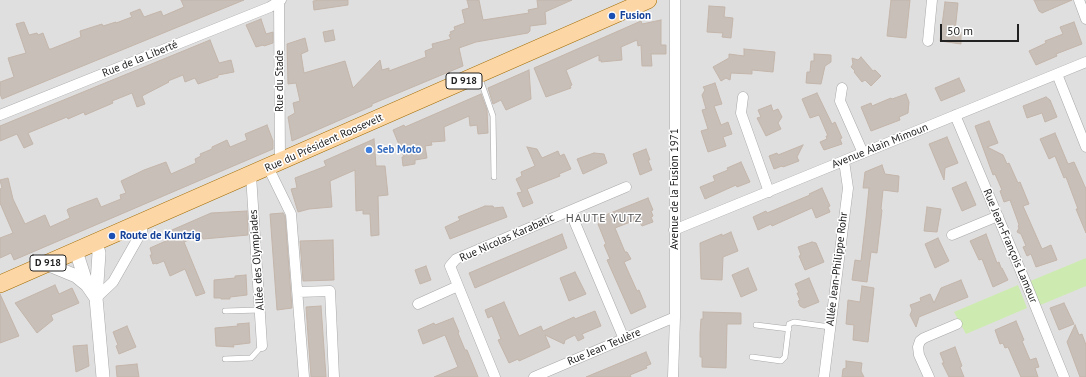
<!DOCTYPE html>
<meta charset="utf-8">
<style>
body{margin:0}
#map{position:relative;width:1086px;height:377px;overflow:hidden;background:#f2efe9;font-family:"PT Sans",sans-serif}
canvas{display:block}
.scale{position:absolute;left:940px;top:24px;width:79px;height:18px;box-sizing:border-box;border:2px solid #222;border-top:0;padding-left:5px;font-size:12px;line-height:14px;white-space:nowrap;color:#222;-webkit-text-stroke:3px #fff;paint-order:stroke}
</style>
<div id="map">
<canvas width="1086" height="377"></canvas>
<div class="scale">50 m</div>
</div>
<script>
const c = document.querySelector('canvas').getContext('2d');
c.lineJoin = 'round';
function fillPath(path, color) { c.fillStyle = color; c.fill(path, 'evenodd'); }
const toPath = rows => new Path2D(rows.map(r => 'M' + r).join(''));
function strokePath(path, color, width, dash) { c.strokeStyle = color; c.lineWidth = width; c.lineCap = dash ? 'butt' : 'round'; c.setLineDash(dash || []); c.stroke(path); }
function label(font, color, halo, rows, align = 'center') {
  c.font = font + ' "PT Sans",sans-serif'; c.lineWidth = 3; c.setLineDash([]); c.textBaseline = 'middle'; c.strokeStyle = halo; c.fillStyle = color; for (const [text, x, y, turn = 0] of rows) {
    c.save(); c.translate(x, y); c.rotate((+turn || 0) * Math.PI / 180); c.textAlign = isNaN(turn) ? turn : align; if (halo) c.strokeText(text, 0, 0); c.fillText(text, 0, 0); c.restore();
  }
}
const residential = toPath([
 [0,0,1086,0,1086,377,0,377]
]);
const grass = toPath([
 [1086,258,1086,286,1038,306,1028,282],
 [1018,285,1027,308,966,334,954,312]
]);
const building = toPath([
 [181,0,244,0,2,99,0,94,0,82,14,77,8,58,26,53,16,24,24,22,29,35,37,33,38,35,43,33,49,49,51,49,81,37,80,31,102,24,103,26,116,22,116,23,132,17,130,13,140,9,144,17,161,11,163,16,184,7,181,0],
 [320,0,348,0,348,5,314,10,313,1,320,0],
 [467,0,479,0,483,20,529,13,528,10,538,8,537,0,572,0,545,12,546,24,530,26,530,31,528,33,476,42,459,48,463,66,372,104,372,106,292,141,288,117,295,113,293,103,300,101,296,83,288,84,287,44,305,38,308,51,301,54,304,73,345,61,353,88,380,60,382,70,389,68,389,71,426,57,425,51,433,48,432,44,451,39,449,35,451,34,450,32,455,30,454,27,465,23,462,10,469,8,467,0],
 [891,0,910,0,906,38,887,36,891,0],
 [1034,0,1072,0,1042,13,1039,11,1034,0],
 [945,2,958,3,955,31,961,32,961,44,940,41,945,2],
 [709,6,725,7,724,17,733,18,731,38,722,37,723,33,707,32,709,6],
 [261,19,266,34,273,32,273,43,264,46,263,45,256,47,246,25,261,19],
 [661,20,661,45,666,45,666,54,651,54,652,66,642,66,641,45,638,46,637,40,621,47,622,60,601,62,601,60,599,61,599,55,566,70,572,85,570,86,571,88,546,97,534,68,641,21,642,24,661,20],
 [1074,22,1082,44,1056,54,1057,56,1036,65,1029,51,1046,43,1045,41,1063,34,1060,27,1074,22],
 [333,30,335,40,325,42,323,32,333,30],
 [210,40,219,63,231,60,234,72,218,75,218,77,198,84,195,78,185,82,183,75,168,81,169,82,142,96,145,104,137,107,132,93,112,101,113,103,85,115,84,112,68,119,67,117,28,133,33,144,24,148,17,134,0,141,0,126,210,40],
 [744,49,775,52,773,72,752,70,752,74,731,73,730,80,726,78,721,81,713,67,729,58,729,54,744,56,744,49],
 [814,54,831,55,831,62,825,66,821,84,806,83,807,72,810,72,811,61,814,61,814,54],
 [861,57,873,71,875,70,881,76,871,86,865,80,862,82,854,72,855,71,851,67,853,64,852,58,858,60,861,57],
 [529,70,531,99,506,110,501,100,493,104,488,88,529,70],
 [959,78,965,91,941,101,935,88,959,78],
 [715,83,722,104,714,106,721,125,728,122,732,134,723,137,726,146,708,152,701,131,708,129,702,110,706,109,702,95,705,90,703,87,715,83],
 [817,93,832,124,835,122,842,138,840,139,842,144,824,150,820,142,827,139,826,136,828,136,819,115,810,118,802,99,817,93],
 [481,94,487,110,488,133,478,134,477,125,470,126,469,116,444,127,445,141,431,142,432,145,425,146,427,158,415,160,415,164,403,166,402,157,404,157,393,130,404,125,405,127,481,94],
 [906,94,909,102,908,113,899,117,900,120,871,131,861,107,871,103,872,106,891,98,892,99,906,94],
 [1046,97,1050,100,1057,117,1045,122,1042,113,1027,118,1023,106,1046,97],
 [771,105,773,111,778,109,782,117,778,123,781,129,766,136,757,118,761,117,758,110,771,105],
 [989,121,998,143,987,147,1003,155,1007,164,1009,163,1018,183,1020,182,1029,204,1023,206,1042,249,1051,245,1057,260,1036,267,1031,254,1027,256,1023,247,1026,246,1021,234,1017,232,1019,228,1018,226,1019,225,1017,219,1010,200,1004,202,1000,191,1002,190,995,174,993,175,975,126,989,121],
 [267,125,273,141,273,149,14,260,11,253,0,258,0,238,13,233,0,203,0,189,2,188,0,180,8,178,13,199,25,224,45,215,50,227,70,218,67,210,68,209,97,198,101,207,121,199,120,195,126,193,121,181,144,170,166,162,171,174,196,163,195,159,201,156,200,154,212,149,212,147,227,140,230,147,247,140,245,134,267,125],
 [1055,133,1068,164,1074,162,1086,189,1086,233,1076,209,1078,209,1066,177,1064,178,1055,156,1049,159,1040,139,1055,133],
 [947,137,958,163,945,168,944,180,929,144,947,137],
 [374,139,376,166,385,166,388,195,378,196,379,235,371,236,370,214,363,214,363,210,356,211,355,170,330,181,332,207,309,209,298,212,291,189,297,188,295,178,326,166,324,161,374,139],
 [803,145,797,157,799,161,783,167,782,166,774,169,769,156,777,153,778,155,803,145],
 [527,147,537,149,542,158,558,151,560,156,564,154,571,169,559,174,560,176,527,189,533,203,523,207,517,193,522,192,516,179,522,176,521,172,535,166,527,147],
 [646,149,650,160,648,160,652,170,640,175,633,154,646,149],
 [594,153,604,154,607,163,583,174,577,159,594,153],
 [741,162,750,182,737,187,736,185,705,199,700,187,715,181,713,176,728,170,727,168,741,162],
 [882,165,885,174,899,176,898,192,883,190,881,209,882,210,877,253,871,252,867,282,852,280,855,260,861,261,866,218,869,188,863,188,865,172,882,165],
 [966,182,976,205,962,211,952,188,966,182],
 [822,188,830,206,828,207,830,212,816,218,812,208,772,226,771,224,758,230,753,217,766,211,767,213,810,195,809,194,822,188],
 [648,198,653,210,651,211,653,216,651,217,653,222,642,226,638,219,615,228,625,252,627,252,631,259,624,262,637,291,639,290,646,307,631,314,607,260,610,259,604,245,606,244,598,224,600,223,598,218,648,198],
 [485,206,493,206,494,208,503,207,507,217,450,239,445,227,460,220,458,217,485,206],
 [927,207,941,209,937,232,924,231,927,207],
 [247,211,248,235,203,239,201,235,184,242,205,293,196,296,185,269,170,276,164,261,156,264,156,263,153,264,150,255,152,255,150,248,168,240,165,233,211,213,247,211],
 [283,213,285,216,292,308,277,310,270,214,283,213],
 [731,232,738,251,723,257,722,280,701,279,700,243,722,234,722,236,731,232],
 [562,234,567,248,475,288,469,273,562,234],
 [986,234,997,263,999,262,1001,268,1002,268,1008,280,993,287,982,259,979,260,970,241,986,234],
 [938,238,949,261,935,268,925,244,938,238],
 [333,240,334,280,303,281,300,241,333,240],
 [812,242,816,243,824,262,805,270,799,256,801,255,798,247,812,242],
 [426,266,431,280,420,284,415,270,426,266],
 [748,268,757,290,741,297,732,275,748,268],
 [575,272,586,294,569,301,560,278,575,272],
 [246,275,247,295,230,297,230,299,221,299,221,298,214,298,214,280,235,278,235,276,246,275],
 [809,278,819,302,804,308,800,306,798,301,800,300,797,293,799,293,795,284,809,278],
 [961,280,968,297,919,317,916,327,910,315,912,310,910,305,921,301,920,298,930,294,934,303,941,288,961,280],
 [55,285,59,294,72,288,79,303,51,315,53,320,37,333,15,303,55,285],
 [862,286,874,288,868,342,853,340,854,325,846,324,848,300,860,302,862,286],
 [0,294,19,336,0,343,0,294],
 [504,302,519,336,541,326,543,331,574,317,575,319,595,311,601,326,582,334,584,338,578,341,575,335,565,340,564,344,545,335,550,347,519,361,518,359,509,363,498,340,501,339,492,316,488,318,485,310,504,302],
 [1064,303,1074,324,1059,330,1050,308,1064,303],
 [321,306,326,377,311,377,306,307,321,306],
 [703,312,741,313,741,324,727,324,726,368,702,367,702,357,700,357,700,334,701,319,703,319,703,312],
 [453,318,459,332,458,333,465,350,467,350,478,377,434,377,458,367,445,335,423,344,418,330,434,323,435,325,453,318],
 [1016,321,1024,340,1022,341,1030,360,1036,358,1039,367,1035,368,1038,377,1021,377,1008,347,1005,348,1003,343,1000,344,995,330,1016,321],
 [249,323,250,343,233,345,234,347,216,346,215,328,238,326,237,324,249,323],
 [1075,325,1079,335,1082,334,1086,345,1086,377,1080,377,1067,342,1075,325],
 [127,326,136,347,119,354,116,346,118,345,113,332,127,326],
 [87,345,89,366,76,372,73,346,87,345],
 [955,347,962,366,960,367,964,377,949,377,942,363,944,363,940,353,955,347],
 [646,352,651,364,646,366,647,368,630,375,631,377,586,377,646,352],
 [846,361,862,363,861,371,864,377,842,377,843,369,846,368,846,361],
 [137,364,139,377,117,377,116,366,137,364]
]);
const service = toPath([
 [479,76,493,116,494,177],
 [225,311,260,310],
 [756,325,789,329],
 [752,357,781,361,785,357,789,324,794,322,830,327],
 [225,359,251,358,262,346]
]);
const minor = toPath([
 [279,0,280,162],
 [1079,0,1086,19],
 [928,41,932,0],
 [1057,74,1086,147],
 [842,88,840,101,863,153],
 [743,97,741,113,769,192],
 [0,115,270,7,281,0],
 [955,115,1030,293,1064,377],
 [268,167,291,214,304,377],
 [251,175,262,346],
 [570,211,624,339],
 [674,230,1086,62],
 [952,235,998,216],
 [298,292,330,291,334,377],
 [96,298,113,282,142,231,143,222],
 [418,304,458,286],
 [495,377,450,266,456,259,626,187],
 [534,377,675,317],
 [673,377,675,317,675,0],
 [824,377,848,188,844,161],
 [929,377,919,355,918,347,920,341,924,338,957,324]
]);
const tertiary = toPath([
 [96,243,99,253,96,298,103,377],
 [76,251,87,285],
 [47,264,76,276,87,285,96,298]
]);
const primary = toPath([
 [0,284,648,0]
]);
const markers = [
 [612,16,4,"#1a4fb4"],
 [369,150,4,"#3f7fe0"],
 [112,236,4,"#1a4fb4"]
];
const shields = [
 [464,81,36],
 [48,263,36]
];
const shieldNames = [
 ["D 918",464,81],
 ["D 918",48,263]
];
const transitNames = [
 ["Fusion",620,16],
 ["Route de Kuntzig",120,236]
];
const streetNames = [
 ["Rue de la Liberté",140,59,-22],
 ["Rue du Stade",280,81,-90],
 ["Rue du Président Roosevelt",324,143,-24],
 ["Avenue Alain Mimoun",880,146,-22],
 ["Avenue de la Fusion 1971",675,189,-90],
 ["Rue Nicolas Karabatic",507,238,-24],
 ["Rue Jean-François Lamour",1010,246,67],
 ["Allée des Olympiades",257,260,-94],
 ["Allée Jean-Philippe Rohr",837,269,-83],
 ["Rue Jean Teulère",604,347,-23]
];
const shopNames = [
 ["Seb Moto",377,150]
];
const neighbourhoodNames = [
 ["HAUTE YUTZ",604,219]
];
fillPath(residential, '#e0dfdf');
fillPath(grass, '#cdebb0');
fillPath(building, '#c7bfb8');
strokePath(building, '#c4b6ab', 1);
strokePath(service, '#a9a9a9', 6);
strokePath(minor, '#a9a9a9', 11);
strokePath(tertiary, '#a9a9a9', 14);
strokePath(primary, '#a06b00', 18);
strokePath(service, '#fff', 5);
strokePath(minor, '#fff', 10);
strokePath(tertiary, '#fff', 13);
strokePath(primary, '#fcd6a4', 17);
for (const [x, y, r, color] of markers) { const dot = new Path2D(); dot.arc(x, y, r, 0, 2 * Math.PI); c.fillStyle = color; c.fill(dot); strokePath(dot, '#fff', 1.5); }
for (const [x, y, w] of shields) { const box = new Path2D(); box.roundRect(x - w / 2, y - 8, w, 16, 3); c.fillStyle = '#fff'; c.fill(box); strokePath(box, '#222', 1); }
label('bold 10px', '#222', null, shieldNames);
label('bold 11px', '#164399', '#fff', transitNames, 'left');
label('11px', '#222', '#fff', streetNames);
label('bold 11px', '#366cbe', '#fff', shopNames, 'left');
c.letterSpacing = '1px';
label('12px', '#555', '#fff', neighbourhoodNames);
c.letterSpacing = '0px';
</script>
